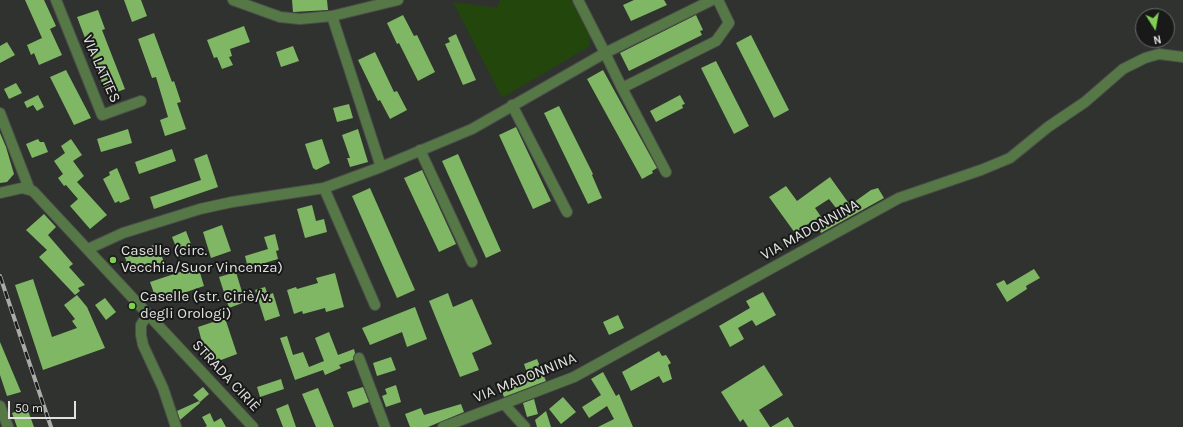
<!DOCTYPE html>
<meta charset="utf-8">
<style>
body{margin:0}
#map{position:relative;width:1183px;height:427px;overflow:hidden;background:#2f322e;font-family:Karla,sans-serif}
canvas{display:block}
.north{position:absolute;left:1135px;top:8px;width:40px;height:40px;box-sizing:border-box;background:#181918;border:1px solid #686968;border-radius:50%;rotate:169deg;font-size:11px;font-weight:700;line-height:16px;text-align:center;color:#e1e2e0}
.north::after{content:'';display:block;margin:auto;width:14px;height:18px;background:#7fd052;clip-path:polygon(50% 0,100% 100%,50% 72%,0 100%)}
.scale{position:absolute;left:8px;top:401px;width:68px;height:18px;box-sizing:border-box;border:2px solid #e1e2e0;border-top:0;padding-left:5px;font-size:12px;line-height:14px;white-space:nowrap;color:#e1e2e0;-webkit-text-stroke:3px #181918;paint-order:stroke}
</style>
<div id="map">
<canvas width="1183" height="427"></canvas>
<div class="north">N</div>
<div class="scale">50 m</div>
</div>
<script>
const c = document.querySelector('canvas').getContext('2d');
c.lineJoin = 'round';
function fillPath(path, color) { c.fillStyle = color; c.fill(path, 'evenodd'); }
const toPath = rows => new Path2D(rows.map(r => 'M' + r).join(''));
function strokePath(path, color, width, dash) { c.strokeStyle = color; c.lineWidth = width; c.lineCap = dash ? 'butt' : 'round'; c.setLineDash(dash || []); c.stroke(path); }
function label(font, color, halo, rows, align = 'center') {
  c.font = font + ' Karla,sans-serif'; c.lineWidth = 4; c.setLineDash([]); c.textBaseline = 'middle'; c.strokeStyle = halo; c.fillStyle = color; for (const [text, x, y, turn = 0] of rows) {
    c.save(); c.translate(x, y); c.rotate((+turn || 0) * Math.PI / 180); c.textAlign = isNaN(turn) ? turn : align; if (halo) c.strokeText(text, 0, 0); c.fillText(text, 0, 0); c.restore();
  }
}
const green = toPath([
 [500,0,571,0,590,36,590,46,502,98,453,2,497,8]
]);
const building = toPath([
 [25,0,44,0,56,26,50,29,62,55,39,65,34,53,31,55,27,45,42,38],
 [124,0,141,0,147,16,132,22],
 [292,0,327,0,328,10,293,12],
 [634,0,664,0,667,5,631,21,623,5],
 [98,10,105,29,102,30,125,89,107,96,77,17],
 [403,15,414,36,417,35,435,72,418,81,399,43,397,44,387,23],
 [696,15,703,30,700,31,702,35,629,71,620,53],
 [244,26,250,42,230,49,232,56,229,57,233,65,222,69,217,57,214,58,207,40],
 [154,33,172,82,174,81,181,102,177,103,186,129,165,136,160,120,168,117,156,77,152,78,138,39],
 [456,34,476,80,463,85,445,44,450,42,448,38],
 [751,35,789,110,774,118,736,43],
 [7,42,15,55,0,63,0,46],
 [293,46,299,61,281,67,276,52],
 [375,52,394,92,397,91,407,110,390,119,380,100,378,101,358,60],
 [716,61,749,126,734,134,701,68],
 [66,70,91,118,74,125,50,77],
 [603,70,657,168,652,171,653,173,642,179,587,79],
 [16,83,22,93,9,99,4,89],
 [38,95,44,107,37,111,33,105,27,108,24,102],
 [680,95,685,104,682,105,683,108,656,122,650,111],
 [349,104,353,118,337,122,333,108],
 [559,106,593,174,592,175,602,198,588,204,544,113],
 [516,127,551,201,533,209,499,135],
 [128,129,132,143,101,152,97,139],
 [358,129,368,162,350,167,347,158,350,158,342,135],
 [0,133,6,147,14,174,7,182,0,183],
 [38,139,40,142,44,142,48,152,32,158,26,144],
 [71,139,82,155,73,161,84,176,77,182,107,215,90,229,70,206,78,199,66,185,64,186,58,178,63,174,54,161,65,153,61,146],
 [322,139,330,163,316,170,313,168,305,144],
 [172,149,176,161,139,174,135,162],
 [207,154,218,187,154,209,150,197,201,180,194,159],
 [458,154,501,251,486,258,442,161],
 [117,168,130,199,120,203,119,201,115,203,103,179,110,175,109,172],
 [422,170,456,244,439,252,404,178],
 [830,177,850,205,871,190,878,188,884,198,821,233,814,220,795,233,769,197,786,186,797,201],
 [829,199,840,213,824,221,815,208],
 [370,188,415,290,397,298,352,196],
 [312,205,316,221,324,219,327,232,305,238,297,209],
 [44,214,56,227,48,235,73,264,69,267,85,285,78,288,80,291,75,295,39,257,47,250,26,230],
 [222,225,231,251,211,258,203,232],
 [186,231,194,252,180,257,172,237],
 [275,234,279,250,276,251,278,259,248,268,245,256,268,249,264,237],
 [157,244,164,262,131,273,124,255],
 [198,266,204,286,157,302,150,282],
 [1034,269,1040,278,1026,286,1027,289,1007,302,996,284,1004,280,1007,285],
 [236,272,245,302,229,308,219,277],
 [335,273,344,307,326,312,325,308,303,314,302,311,294,314,287,290,296,287,297,289,318,283,316,278],
 [33,279,52,337,77,328,72,321,75,319,64,305,77,295,87,307,105,348,43,370,15,285],
 [265,287,268,295,273,293,280,316,265,321,255,290],
 [763,292,776,315,756,326,752,320,738,328,744,339,730,347,719,326,750,308,746,301],
 [448,293,453,307,472,299,492,344,472,353,479,370,460,377,429,301],
 [105,298,116,312,106,320,95,305],
 [415,307,427,339,407,347,402,332,370,345,362,328],
 [618,315,624,328,609,335,603,322],
 [225,318,237,354,208,365,198,327],
 [329,332,338,355,354,349,355,353,353,360,339,365,341,368,325,375,323,370,295,380,280,338,287,336,293,355,303,352,309,367,324,361,315,338],
 [0,342,21,392,7,396,0,375],
 [659,351,662,356,666,355,671,363,668,365,672,379,663,383,659,376,631,391,622,372],
 [391,357,396,370,377,376,373,363],
 [537,359,546,381,504,397,500,387,528,376,524,364],
 [764,365,783,395,759,410,770,427,748,427,743,419,740,422,721,392],
 [603,372,616,396,619,394,633,427,598,427,614,419,607,406,589,418,582,407,601,395,591,379],
 [281,379,284,389,260,397,257,387],
 [396,385,401,402,386,407,382,396,387,394,385,389],
 [203,387,209,394,200,402,193,395],
 [363,387,369,402,353,408,347,392],
 [318,388,334,427,316,427,302,394],
 [563,397,576,412,561,424,549,409],
 [534,399,538,414,527,417,523,403],
 [199,401,200,403,180,420,177,411],
 [288,404,296,427,283,427,276,409],
 [461,404,464,412,428,427,410,427,405,414,421,408,424,415],
 [27,408,34,427,17,427,12,413],
 [546,411,551,427,537,427,535,420],
 [210,413,214,422,221,418,226,427,205,427,207,426,202,417],
 [788,417,794,427,771,427]
]);
const minor = toPath([
 [56,0,102,115,141,101],
 [233,0,280,17,300,19,332,16,398,0],
 [712,0,605,53,622,88,716,41,729,23,718,0],
 [332,16,381,167],
 [622,88,666,172],
 [512,105,567,212],
 [0,113,29,188],
 [420,150,472,262],
 [324,188,375,305],
 [0,193,22,188,33,191,253,427],
 [88,249,123,233,200,209,232,202,324,188,381,167,472,129,605,53,578,0],
 [148,314,141,325,141,335,143,345,163,388,176,427],
 [359,358,385,427],
 [504,404,525,427],
 [0,406,8,427],
 [443,427,574,377,899,198,981,170,1010,158,1048,127,1085,102,1123,69,1145,58,1159,54,1183,57]
]);
const rail = toPath([
 [0,276,51,427]
]);
const markers = [
 [113,260,4,"#7fd052"],
 [132,306,4,"#7fd052"]
];
const streetNames = [
 ["VIA LATTES",101,69,66],
 ["VIA MADONNINA",810,230,-29],
 ["STRADA CIRIÈ",226,376,47],
 ["VIA MADONNINA",525,378,-22]
];
const poiNames = [
 ["Caselle (circ.",121,251],
 ["Vecchia/Suor Vincenza)",121,268],
 ["Caselle (str. Ciriè/v.",140,297],
 ["degli Orologi)",140,314]
];
fillPath(green, '#23460c');
fillPath(building, '#80b765');
strokePath(minor, '#4b4e4a', 12);
strokePath(minor, '#567846', 10);
strokePath(rail, '#aaaca9', 4);
strokePath(rail, '#181918', 2.5, [8]);
for (const [x, y, r, color] of markers) { const dot = new Path2D(); dot.arc(x, y, r, 0, 2 * Math.PI); c.fillStyle = color; c.fill(dot); strokePath(dot, '#181918', 1.5); }
label('15px', '#e1e2e0', '#181918', streetNames);
label('15px', '#e1e2e0', '#181918', poiNames, 'left');
</script>
